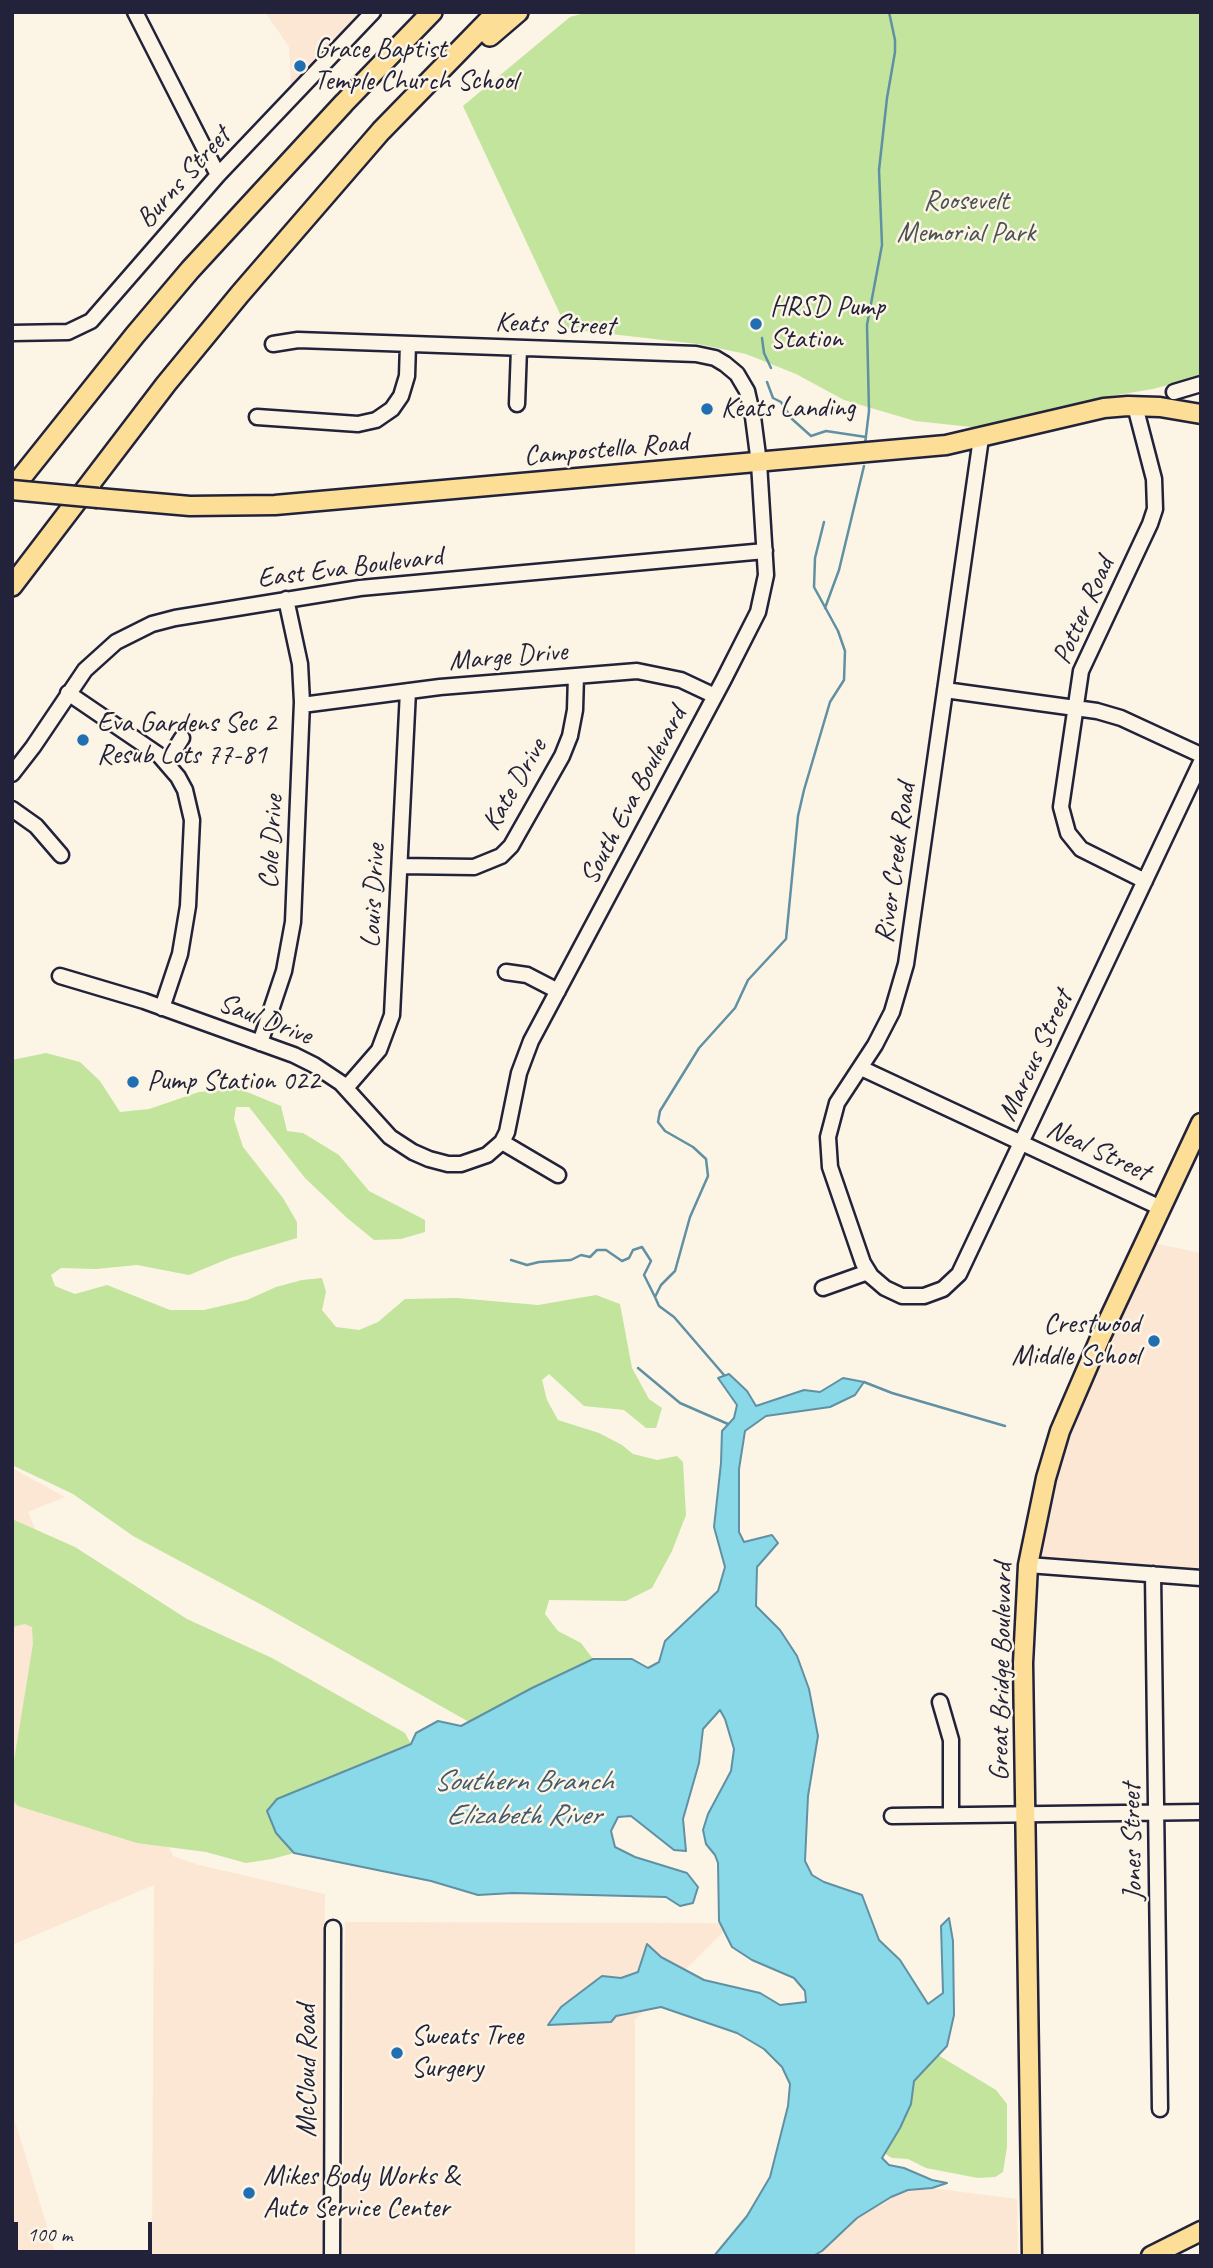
<!DOCTYPE html>
<style>
body{margin:0}
#map{position:relative;width:1213px;height:2268px;overflow:hidden;background:#fcf5e5;font-family:Caveat,sans-serif}
canvas{display:block}
.frame{position:absolute;inset:0;border:14px solid #22223b;pointer-events:none}
.scale{position:absolute;left:14px;top:2222px;width:138px;height:32px;box-sizing:border-box;border:4px solid #22223b;border-top:0;padding-left:9px;font-size:21px;line-height:24px;white-space:nowrap;color:#22223b;-webkit-text-stroke:5px #fcf5e5;paint-order:stroke}
</style>
<div id="map">
<canvas width="1213" height="2268"></canvas>
<div class="frame"></div>
<div class="scale">100 m</div>
</div>
<script>
const c = document.querySelector('canvas').getContext('2d');
c.lineJoin = 'round';
function fillPath(path, color) { c.fillStyle = color; c.fill(path, 'evenodd'); }
const toPath = rows => new Path2D(rows.map(r => 'M' + r).join(''));
function strokePath(path, color, width, dash) { c.strokeStyle = color; c.lineWidth = width; c.lineCap = dash ? 'butt' : 'round'; c.setLineDash(dash || []); c.stroke(path); }
function label(font, color, halo, rows, align = 'center') {
  c.font = font + ' Caveat,sans-serif'; c.lineWidth = 5; c.setLineDash([]); c.textBaseline = 'middle'; c.strokeStyle = halo; c.fillStyle = color; for (const [text, x, y, turn = 0] of rows) {
    c.save(); c.translate(x, y); c.rotate((+turn || 0) * Math.PI / 180); c.textAlign = isNaN(turn) ? turn : align; if (halo) c.strokeText(text, 0, 0); c.fillText(text, 0, 0); c.restore();
  }
}
const built = toPath([
 [265,12,363,12,291,85,289,47],
 [1153,1243,1201,1253,1201,1570,1055,1561,1043,1558,1038,1550,1052,1476,1067,1428],
 [12,1468,65,1497,28,1512,173,1856,199,1865,325,1894,322,2256,152,2256,154,1885,12,1945],
 [345,1922,732,1923,635,2020,635,2256,343,2256],
 [12,2112,18,2131,56,2256,12,2256],
 [923,2187,1017,2199,1018,2256,813,2256,822,2251,857,2218,891,2197]
]);
const green = toPath([
 [588,12,1201,12,1201,376,1153,389,1099,398,981,428,915,421,844,400,796,374,746,354,698,344,567,329,463,106,570,17],
 [46,1053,80,1062,100,1081,120,1112,149,1109,199,1092,240,1089,281,1106,287,1131,303,1133,339,1155,369,1191,425,1220,425,1232,401,1239,374,1240,346,1217,305,1178,249,1107,236,1107,234,1119,243,1147,283,1198,297,1222,297,1238,230,1258,189,1275,137,1265,96,1269,61,1268,51,1275,55,1286,75,1294,107,1285,170,1310,204,1310,247,1300,276,1287,302,1280,322,1278,326,1292,322,1310,336,1327,359,1330,378,1322,405,1299,457,1298,538,1305,596,1295,620,1304,632,1368,649,1399,662,1408,656,1428,646,1428,624,1410,584,1406,549,1374,542,1380,547,1400,558,1420,599,1433,622,1445,633,1454,657,1460,677,1456,683,1462,686,1515,672,1551,652,1588,626,1601,549,1600,545,1614,558,1631,581,1643,593,1659,532,1688,469,1722,262,1605,133,1536,73,1494,12,1465,12,1060],
 [12,1519,75,1547,187,1619,272,1658,405,1733,411,1744,277,1799,276,1833,294,1853,272,1859,246,1863,206,1852,137,1843,18,1806,12,1800,12,1773,33,1644,32,1627,25,1624,12,1627],
 [938,2055,996,2090,1007,2104,1007,2147,1003,2172,995,2177,978,2178,926,2168,908,2159,892,2158,884,2153,900,2128,911,2104,914,2081]
]);
const water = toPath([
 [729,1374,747,1391,756,1406,804,1390,820,1392,843,1378,864,1382,855,1395,830,1407,766,1416,745,1431,739,1469,739,1532,744,1542,772,1535,778,1543,757,1567,756,1606,780,1630,797,1656,809,1689,818,1736,808,1796,805,1861,812,1875,824,1882,862,1895,879,1940,900,1960,928,2004,943,1993,941,1926,949,1918,953,1941,954,2015,947,2046,914,2081,911,2104,900,2128,882,2158,889,2165,904,2168,932,2180,947,2183,932,2188,908,2190,891,2197,857,2218,822,2251,813,2256,714,2256,747,2216,770,2177,788,2106,790,2084,782,2067,764,2049,737,2033,661,2007,616,2016,611,2022,548,2025,561,2007,602,1976,621,1978,638,1972,647,1944,661,1957,704,1980,760,1993,780,2005,806,2002,805,1991,794,1978,752,1960,732,1947,719,1921,718,1863,715,1855,706,1844,703,1830,708,1814,731,1771,734,1749,725,1719,720,1710,703,1729,699,1763,683,1819,686,1851,674,1850,631,1816,618,1817,611,1831,615,1847,635,1857,687,1873,698,1887,693,1903,680,1906,666,1897,513,1893,478,1895,431,1881,294,1853,276,1833,267,1811,277,1799,411,1744,416,1733,438,1721,461,1726,532,1688,593,1659,632,1659,648,1668,659,1662,665,1641,718,1591,725,1567,714,1527,721,1463,722,1431,734,1418,737,1405,718,1378,729,1374]
]);
const stream = toPath([
 [762,338,764,353,771,368],
 [767,382,773,398,781,402,792,419,811,436,826,431,866,437],
 [865,444,869,411,867,325,882,245,879,170,887,98,895,52,895,40,889,12],
 [825,608,839,570,864,466],
 [511,1260,527,1265,539,1262,571,1260,581,1255,590,1257,597,1250,606,1250,622,1261,629,1258,633,1250,642,1247,651,1261,644,1275,655,1297],
 [638,1368,680,1403,728,1424],
 [724,1375,674,1317,659,1306,655,1297,661,1285,675,1271,690,1217,708,1176,706,1159,693,1147,665,1131,658,1122,660,1111,699,1048,735,1008,748,980,786,939,798,816,804,790,830,702,844,680,845,651,838,631,814,587,815,558,824,522],
 [864,1382,892,1393,1005,1426]
]);
const minor = toPath([
 [135,12,218,175],
 [12,333,68,332,91,321,218,175,373,12],
 [1174,392,1201,384],
 [517,404,519,348],
 [1135,406,1154,479,1155,509,1150,524,1081,671,1061,807,1068,833,1081,849,1145,881],
 [257,417,358,424,376,420,392,409,401,396,407,376,408,344],
 [981,438,906,964,892,1012,875,1045,837,1103,828,1137,830,1167,863,1263,871,1276,885,1288,902,1296,924,1296,943,1289,959,1274,1201,762],
 [945,690,1097,711,1121,718,1201,755],
 [68,693,159,755,178,777,185,790,192,820,188,906,180,954,162,1008],
 [302,705,440,687,637,671,681,680,715,696],
 [167,762,182,738],
 [12,774,33,747,85,670,116,642,152,624,175,618,360,588,765,551],
 [12,809,36,826,61,855],
 [400,866,474,867,501,856,511,846,562,756,570,736,575,710,576,676],
 [506,972,527,975,558,991],
 [60,976,144,1001,294,1055,314,1065,341,1083,390,1137,413,1152,429,1159,448,1164,461,1164,487,1155,502,1142,507,1132,519,1073,531,1041,724,679,758,612,766,575,759,463,753,417,747,391,737,374,725,364,715,358,696,354,298,340,273,344],
 [260,1043,284,971,293,922,302,702,300,664,286,599],
 [861,1068,1161,1208],
 [346,1088,379,1050,392,1015,408,691],
 [502,1142,558,1175],
 [823,1288,868,1272],
 [1028,1565,1201,1578],
 [1153,1574,1160,2109],
 [940,1702,951,1740,951,1815],
 [892,1816,1201,1812],
 [332,2256,333,1928]
]);
const major = toPath([
 [98,498,190,506,275,505,946,445,1104,408,1128,406,1160,407,1201,414],
 [1032,2256,1023,1663,1028,1565,1046,1478,1060,1431,1101,1336,1201,1123],
 [1151,2256,1201,2231]
]);
const highway = toPath([
 [490,36,518,12],
 [12,489,135,335,190,270,344,103,432,12],
 [12,586,166,384,240,294,381,131,497,12]
]);
const majorBridge = toPath([
 [12,490,98,498]
]);
const markers = [
 [300,66,7,"#1f6fb2"],
 [756,324,7,"#1f6fb2"],
 [707,409,7,"#1f6fb2"],
 [83,740,7,"#1f6fb2"],
 [133,1082,7,"#1f6fb2"],
 [1154,1341,7,"#1f6fb2"],
 [397,2053,7,"#1f6fb2"],
 [249,2193,7,"#1f6fb2"]
];
const poiNames = [
 ["Grace Baptist",314,50],
 ["Temple Church School",314,82],
 ["HRSD Pump",770,308],
 ["Station",770,340],
 ["Keats Landing",721,409],
 ["Eva Gardens Sec 2",97,724],
 ["Resub Lots 77-81",97,756],
 ["Pump Station 022",147,1082],
 ["Crestwood",1140,1325,"right"],
 ["Middle School",1140,1357,"right"],
 ["Sweats Tree",411,2037],
 ["Surgery",411,2069],
 ["Mikes Body Works &",263,2177],
 ["Auto Service Center",263,2209]
];
const streetNames = [
 ["Burns Street",184,178,-48],
 ["Keats Street",555,325,2],
 ["Campostella Road",606,450,-5],
 ["East Eva Boulevard",350,568,-7],
 ["Potter Road",1084,611,-66],
 ["Marge Drive",508,657,-5],
 ["Kate Drive",515,785,-60],
 ["South Eva Boulevard",634,796,-62],
 ["Cole Drive",272,842,-87],
 ["River Creek Road",896,863,-82],
 ["Louis Drive",374,896,-87],
 ["Saul Drive",265,1020,21],
 ["Marcus Street",1036,1056,-65],
 ["Neal Street",1098,1151,25],
 ["Great Bridge Boulevard",1002,1672,-89],
 ["Jones Street",1133,1842,-91],
 ["McCloud Road",308,2071,-90]
];
const parkNames = [
 ["Roosevelt",966,202],
 ["Memorial Park",966,234]
];
const waterNames = [
 ["Southern Branch",523,1782],
 ["Elizabeth River",523,1816]
];
fillPath(built, '#fbe7d3');
fillPath(green, '#c2e49d');
fillPath(water, '#8ad9e8');
strokePath(water, '#6090a3', 2);
strokePath(stream, '#6090a3', 2.5);
strokePath(minor, '#22223b', 19);
strokePath(major, '#22223b', 23);
strokePath(highway, '#22223b', 24);
strokePath(minor, '#fcf5e5', 14);
strokePath(major, '#fdde96', 18);
strokePath(highway, '#fdde96', 19);
strokePath(majorBridge, '#22223b', 23, []);
strokePath(majorBridge, '#fdde96', 18);
for (const [x, y, r, color] of markers) { const dot = new Path2D(); dot.arc(x, y, r, 0, 2 * Math.PI); c.fillStyle = color; c.fill(dot); strokePath(dot, '#fcf5e5', 2.5); }
label('28px', '#22223b', '#fcf5e5', poiNames, 'left');
label('28px', '#22223b', '#fcf5e5', streetNames);
label('28px', '#4a5254', '#fcf5e5', parkNames);
label('italic 30px', '#41596f', '#fcf5e5', waterNames);
</script>
